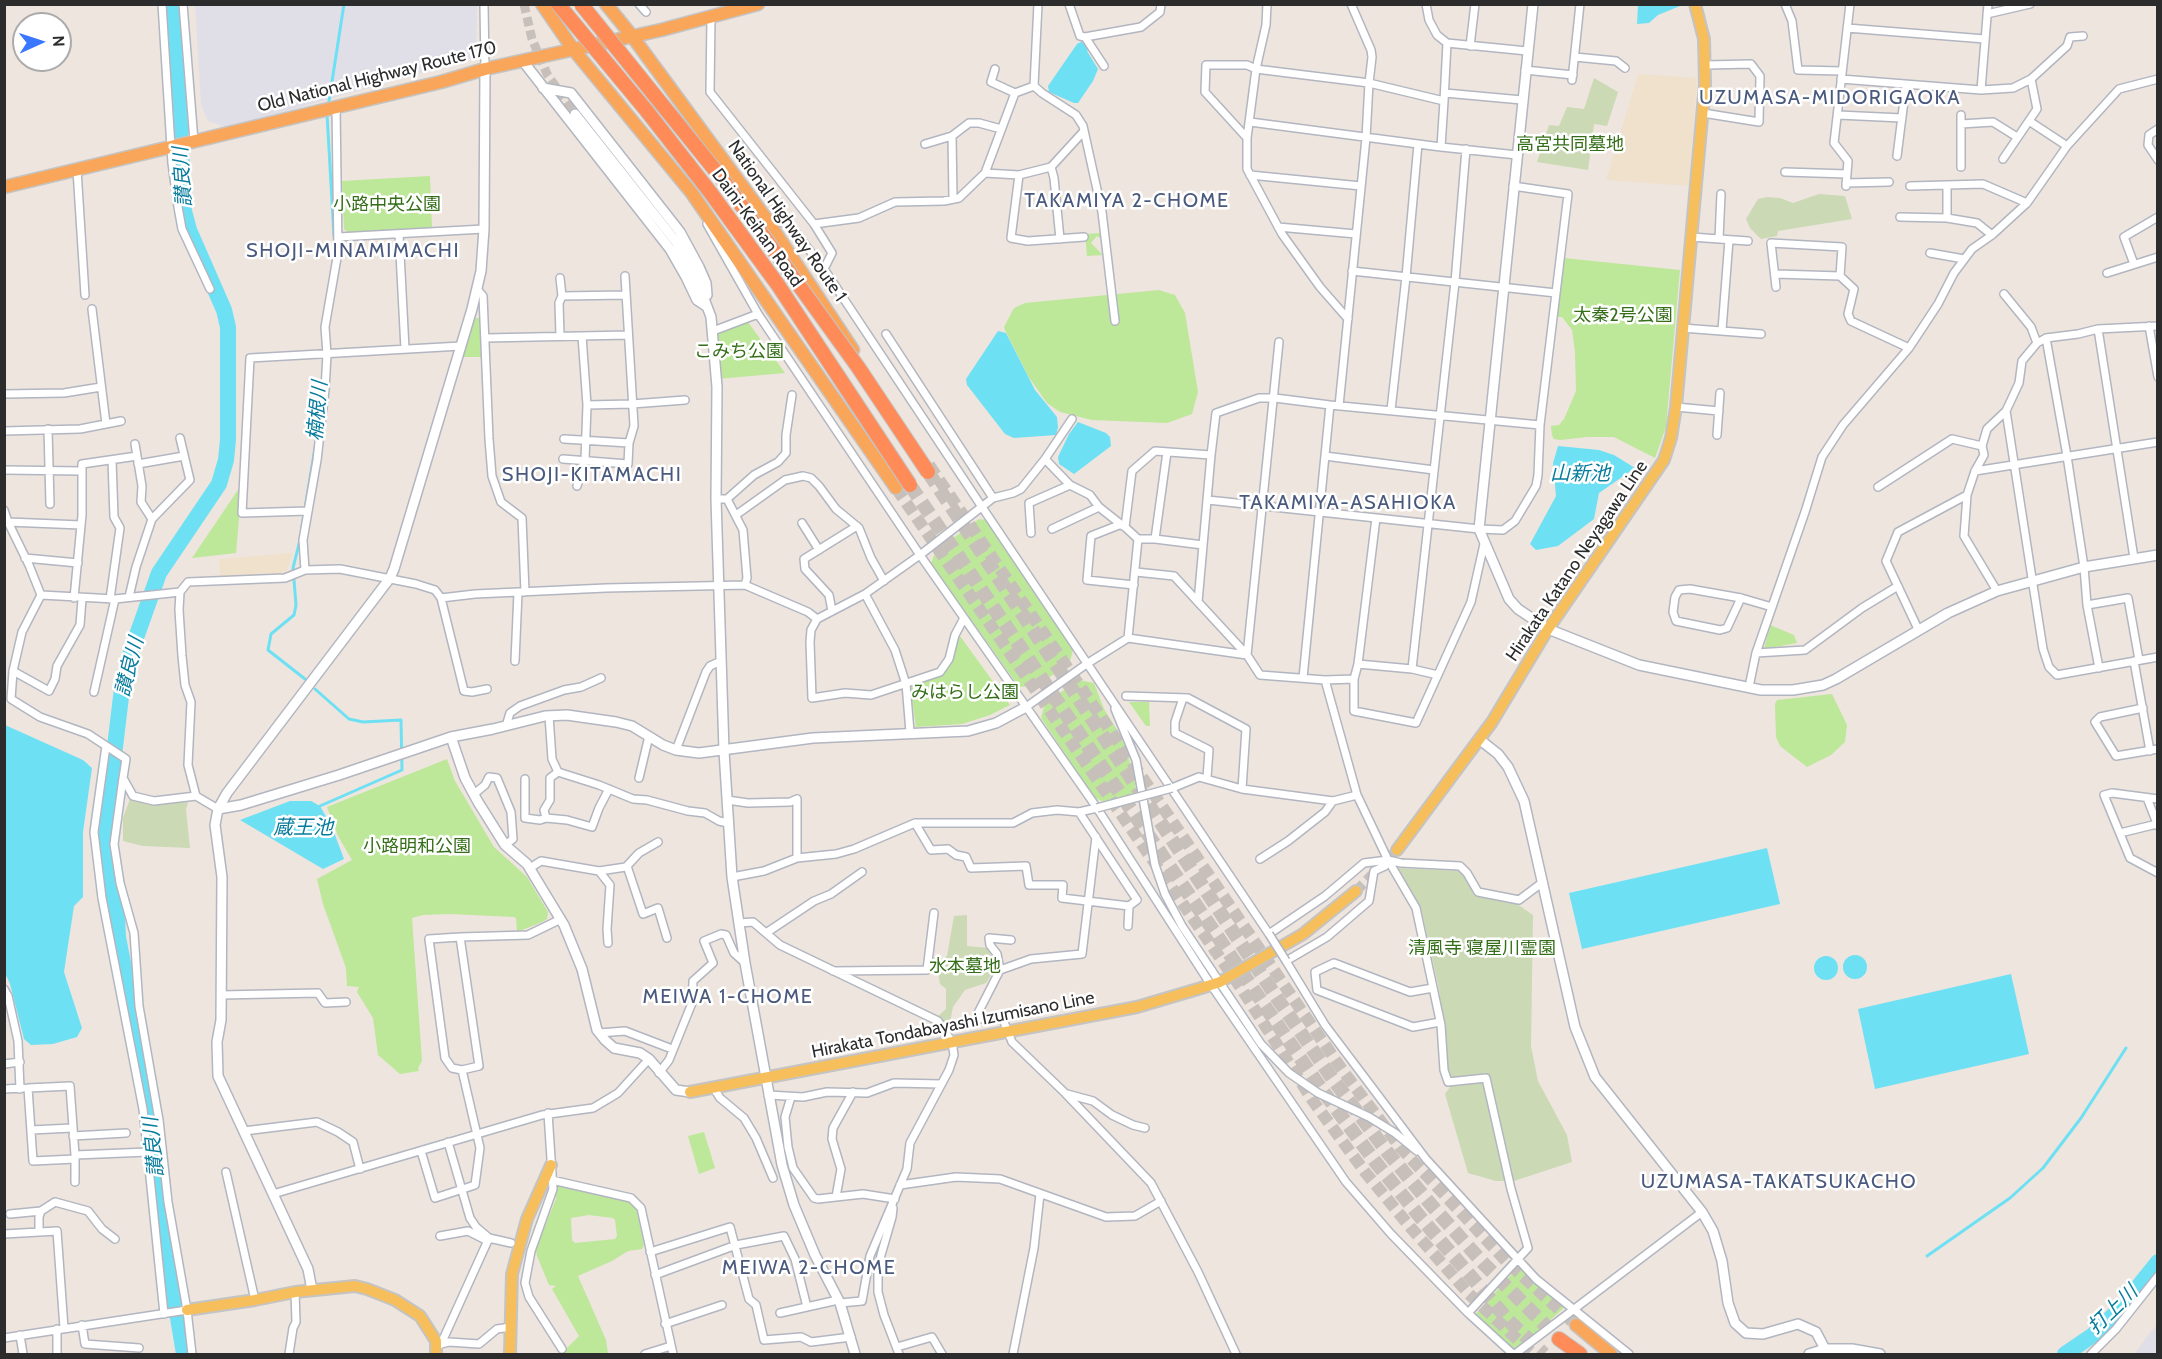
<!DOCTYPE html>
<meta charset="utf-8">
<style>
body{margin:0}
#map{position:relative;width:2162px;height:1359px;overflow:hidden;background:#eee5de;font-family:Cabin,sans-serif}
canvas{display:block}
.frame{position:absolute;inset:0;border:6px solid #2c2c2c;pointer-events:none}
.north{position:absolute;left:12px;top:12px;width:60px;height:60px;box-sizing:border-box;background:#fff;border:2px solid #ababab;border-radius:50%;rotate:87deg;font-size:16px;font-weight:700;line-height:24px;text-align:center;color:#2c2c2c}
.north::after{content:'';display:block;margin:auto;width:21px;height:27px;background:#3a77ff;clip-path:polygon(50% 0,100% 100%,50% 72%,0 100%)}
</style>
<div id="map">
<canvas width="2162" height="1359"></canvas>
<div class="frame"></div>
<div class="north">N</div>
</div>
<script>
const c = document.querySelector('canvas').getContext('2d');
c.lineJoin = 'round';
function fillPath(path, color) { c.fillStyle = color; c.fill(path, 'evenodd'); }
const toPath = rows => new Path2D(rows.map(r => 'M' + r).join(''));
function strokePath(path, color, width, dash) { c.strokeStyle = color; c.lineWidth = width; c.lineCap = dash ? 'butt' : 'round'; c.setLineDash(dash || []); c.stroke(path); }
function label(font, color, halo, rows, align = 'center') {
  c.font = font + ' Cabin,"Noto Sans JP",sans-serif'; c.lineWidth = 5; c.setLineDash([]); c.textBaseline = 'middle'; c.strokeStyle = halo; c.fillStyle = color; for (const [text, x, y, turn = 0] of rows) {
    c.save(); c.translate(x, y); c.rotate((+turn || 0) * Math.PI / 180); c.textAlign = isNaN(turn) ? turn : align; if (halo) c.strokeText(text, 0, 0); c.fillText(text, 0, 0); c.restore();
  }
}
const industrial = toPath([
 [195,5,477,5,476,57,228,128,208,121,201,105],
 [2157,1325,2157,1354,2134,1354,2153,1329]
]);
const education = toPath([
 [1638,74,1697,78,1689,186,1606,180],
 [293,553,285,575,221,578,219,559]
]);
const green = toPath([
 [430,176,432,228,349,233,344,229,342,181],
 [1101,233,1101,239,1097,236,1091,243,1103,255,1087,256,1085,234],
 [1564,258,1680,270,1666,427,1655,458,1614,437,1587,437,1560,440,1554,439,1552,435,1551,426,1559,425,1564,419,1576,391,1575,352,1572,330,1562,317,1556,317],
 [1159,290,1175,295,1185,313,1198,392,1192,414,1167,423,1092,420,1060,412,1047,403,1028,376,1005,330,1004,327,1014,308,1025,303],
 [473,318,482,318,484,357,463,357],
 [745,318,785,373,717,379,713,331],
 [242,484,236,553,192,558],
 [979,519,987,520,1073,650,1069,665,1035,686,1019,687,931,563,936,551],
 [1770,625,1794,635,1797,643,1764,649],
 [960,636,1010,705,990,715,962,724,916,727,910,685,943,674],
 [1079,680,1094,683,1104,709,1119,733,1127,752,1134,776,1136,793,1104,802,1095,798,1041,718,1045,703],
 [1832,694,1847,725,1845,742,1831,755,1807,767,1780,746,1776,737,1775,704,1777,700],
 [1129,702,1149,702,1150,726,1146,726],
 [447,759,455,781,494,847,527,877,548,912,547,919,542,922,517,932,516,918,514,917,450,914,423,915,412,918,422,1061,418,1068,419,1071,400,1074,378,1055,373,1018,357,992,359,987,347,986,346,968,323,904,317,879,352,860,338,836,327,807],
 [704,1132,715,1168,699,1174,688,1136],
 [567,1185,622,1198,635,1207,637,1212,644,1245,642,1249,628,1251,612,1261,578,1276,606,1340,608,1354,561,1354,579,1336,552,1289,556,1286,549,1285,537,1256,536,1250,542,1233,556,1199,556,1187],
 [589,1215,613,1218,615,1220,617,1236,615,1239,575,1243,572,1240,571,1218],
 [1519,1266,1565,1307,1512,1354,1474,1316]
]);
const cemetery = toPath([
 [1594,78,1618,92,1607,126,1594,124,1588,170,1537,162,1549,125,1559,126,1567,107,1584,109],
 [1819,194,1845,196,1852,219,1778,231,1777,236,1761,239,1750,228,1746,219,1758,199,1767,197,1780,198,1793,203],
 [130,799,149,805,188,802,186,810,190,848,143,846,123,841,123,818],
 [1397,868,1461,871,1478,895,1517,904,1533,915,1531,1046,1538,1081,1567,1135,1572,1162,1514,1181,1496,1181,1468,1173,1445,1094,1450,1087,1439,989,1421,908],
 [967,915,967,946,989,948,994,971,986,983,965,990,953,1007,950,1022,945,1022,937,1017,946,1009,946,989,940,984,938,973,933,970,934,963,947,956,954,916]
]);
const water = toPath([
 [1638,5,1679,4,1680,6,1658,15,1649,23,1637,24],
 [1083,41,1086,43,1089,49,1087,51,1098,69,1093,81,1078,103,1074,103,1049,92,1048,86,1077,44],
 [998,331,1006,333,1035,390,1057,417,1058,427,1056,435,1014,438,1005,434,967,385,966,379],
 [1078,422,1106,433,1110,437,1111,446,1074,474,1059,464,1058,457,1069,434],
 [1558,446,1599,450,1614,455,1635,468,1599,493,1594,519,1558,546,1536,550,1530,544,1556,496,1553,463],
 [5,725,83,760,92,768,83,832,83,897,74,906,64,972,82,1028,77,1037,53,1044,31,1045,24,1039,10,984,5,973],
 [290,801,311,801,320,806,332,827,344,859,323,869,240,820],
 [1767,848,1780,904,1582,949,1569,893],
 '1843 967a12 12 0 1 1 24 0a12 12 0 1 1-24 0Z',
 '1814 968a12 12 0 1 1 24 0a12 12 0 1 1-24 0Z',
 [2011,974,2029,1054,1875,1089,1858,1009]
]);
const stream = toPath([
 [329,101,344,4],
 [327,114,334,236],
 [302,527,316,442],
 [300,540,293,568,296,605,294,615,271,634,268,650,305,679],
 [315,689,349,719,363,722,401,720,402,770,320,806],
 [1927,1256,2010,1198,2043,1168,2081,1118,2126,1048]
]);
const river = toPath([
 [174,4,184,211,189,230,224,310,228,327,228,440,226,460,219,484,159,573,132,649,123,680,109,797,106,840,110,876,117,916,118,937,149,1098,163,1228,184,1354],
 [2065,1354,2093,1335,2121,1308,2158,1262]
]);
const tertiaryTunnel = toPath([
 [524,4,532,39,547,74,575,114]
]);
const primaryTunnel = toPath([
 [1356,891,1397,850]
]);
const trunkTunnel = toPath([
 [929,465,1297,1004,1343,1071,1400,1147,1506,1261,1576,1325],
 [896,488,1243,991,1313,1101,1365,1172,1411,1228,1469,1294,1533,1354]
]);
const motorwayTunnel = toPath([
 [928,472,1279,1001,1332,1078,1388,1153,1433,1207,1484,1264,1559,1339],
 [910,485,1320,1087,1377,1164,1421,1218,1509,1321,1544,1354]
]);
const minor = toPath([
 [162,4,172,163,178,207,182,229,210,289],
 [183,4,194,141],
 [484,4,485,69],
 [639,4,646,12],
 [1069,4,1080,36,1085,37,1104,66],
 [1426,4,1429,20,1437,35,1447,43,1444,101],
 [1785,4,1792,21,1798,70,1842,71],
 [1987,14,2030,4],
 [711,17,710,92,814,224,832,253,824,269],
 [1847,28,1985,39],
 [1085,37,1141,27,1160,12,1161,4],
 [1447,43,1527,51],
 [1470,46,1475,4],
 [1575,57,1616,61,1625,68],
 [995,69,991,82,1015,93,1034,86,1038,4],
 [1525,70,1573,75],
 [1841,79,1981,90,1988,4],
 [1572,80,1580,4],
 [1034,86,1042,93,1076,115,1083,126,1102,212,1115,321],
 [1981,90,2013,88,2031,79,2067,46,2070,37,2083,36],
 [1445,93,1522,100],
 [1703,113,1759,122,1760,76,1751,64,1706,65],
 [1838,115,1902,118],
 [1961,115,1961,167],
 [2029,121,2067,146],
 [1250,122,1441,147],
 [1961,124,1993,122,2017,137],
 [2158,129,2149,135,2148,145,2158,160],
 [952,136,953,199],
 [1247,138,1205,92,1206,65,1247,65,1256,69,1266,25,1267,4],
 [925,144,952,136,969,123,979,123,1001,129],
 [1897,156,1906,85],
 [2003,159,2037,109,2031,79],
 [1051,167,1054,178,1060,239],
 [77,170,85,295],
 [1785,172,1847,174],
 [985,173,1019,175,1051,167,1084,131],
 [1019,175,1011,238,1028,241,1084,237],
 [1250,175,1361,186],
 [1846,183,1889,182],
 [1846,186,1848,161,1834,143,1850,4],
 [1910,186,1983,184,2027,203],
 [1900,217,1947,218,1977,223,1992,235],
 [766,218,790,225,824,269,982,507,1269,934,1325,896,1364,863,1388,860],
 [1947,218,1947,185],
 [707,224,758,314,920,555,1097,808,1211,985,1346,1182,1391,1234,1468,1313,1513,1354],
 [814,224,859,218,895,202,944,201,959,198,985,173,1015,93],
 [1278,227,1356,234],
 [399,234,405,349],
 [338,237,484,229],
 [1691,237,1748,241],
 [1719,239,1721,194],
 [1930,253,1964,259],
 [2134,264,2124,237,2158,217],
 [1352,271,1556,293],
 [2107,273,2158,257],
 [1776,274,1840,276,1854,289,1848,314,1851,321,1909,348],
 [1776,287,1771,243,1842,247,1840,276],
 [477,289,483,296,489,439,492,476,501,502,522,518,525,592],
 [2004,294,2031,327,2037,343],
 [562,296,626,295],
 [92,309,106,424],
 [1348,319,1320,287,1282,234,1247,169,1247,138,1256,69,1369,83,1372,57,1371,50,1351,4],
 [2149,326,2158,377],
 [1682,328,1761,334],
 [2098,329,2134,558],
 [1722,330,1729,240],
 [713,331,758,314],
 [886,334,993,498],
 [560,336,559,303,562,296,560,278],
 [486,338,628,335],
 [2046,338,2067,456,2084,567,2087,605,2099,668],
 [4,394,64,393,101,387],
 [587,405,632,404,685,400],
 [1339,406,1366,138,1369,83,1444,101,1441,147,1517,155],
 [1676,407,1719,411],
 [1391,410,1406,277,1418,144],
 [2006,411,2043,649,2049,667,2057,675,2158,657],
 [48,429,50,504],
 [4,431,80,429,121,421],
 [1717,435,1720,393],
 [564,439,629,443],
 [1325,456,1434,470],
 [563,459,628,464,629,443,634,426,625,276],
 [1045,459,1070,485,1090,495,1099,507,1123,526],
 [138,464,184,456],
 [4,470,82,471],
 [1975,471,2158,442],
 [577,486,585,460,587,405,582,336],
 [1878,487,1952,439,1982,446],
 [716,499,727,499,743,530,747,578,745,585],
 [727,499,754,475,778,462,786,453,786,435,792,395],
 [1208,500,1479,529,1503,530,1515,521,1536,486,1538,475,1540,425,1568,194,1513,186],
 [4,510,8,522,29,565,41,595,22,632,13,671,11,699,40,717,88,734,126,759,123,778,133,796,154,801,196,796,218,809],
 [308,511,242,513,250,358,461,346],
 [736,515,785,480,803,476,811,478,819,486,836,509,859,528,871,558,884,581],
 [152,519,190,480,180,438],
 [8,522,81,525],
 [802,523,819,550],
 [1119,525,1091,536,1087,580,1134,585],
 [1052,529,1099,507],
 [1031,533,1029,503,1070,485],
 [1138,539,1155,539,1203,545],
 [1155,539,1167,452],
 [25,558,78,563],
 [305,570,303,540,317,460,325,390,327,354,325,327,338,252,336,106],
 [1136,572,1174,576,1247,655],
 [1997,591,1964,536,1967,495,1975,471,1984,455,1982,446,1987,429,2006,411,2019,383,2022,361,2037,343,2046,338,2078,334,2098,329,2158,326],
 [865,594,895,650,906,684,910,732],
 [41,595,115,599,180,592],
 [129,597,136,567,152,519,141,502,142,486,135,444],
 [74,598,82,515,82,464,137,456],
 [441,598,464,691,472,692,487,689],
 [1741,598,1727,628,1720,630,1676,621,1673,612,1675,597,1679,590,1690,589,1741,598,1772,607],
 [110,599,120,528,114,517,112,460],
 [1198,602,1211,455],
 [2087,605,2128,598,2139,660],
 [832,611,829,595,805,569,804,559,857,526],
 [964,618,955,635,949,659,940,672,871,695,845,693,812,698,810,642,811,630,817,619,865,594,920,555,993,498,1013,493,1021,489,1045,459,1072,419],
 [1918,629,1886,561,1898,532,1967,495],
 [1128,638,1138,539,1125,527,1132,471,1155,451,1211,455,1216,413,1259,398,1275,398,1330,405,1540,425],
 [1756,653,1805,650,1862,608,1898,586],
 [1247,655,1279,342],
 [515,661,518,593],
 [2134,661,2150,751],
 [1358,664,1376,518],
 [1412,669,1438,675],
 [13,671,49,691,55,679,57,666,80,625,82,599],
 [1303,678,1330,405],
 [1354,679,1354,711,1416,723,1471,602,1484,544],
 [1325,680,1354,679,1358,664,1412,669,1455,282,1466,149],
 [1749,687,1756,653,1805,512,1822,457,1843,425,1909,348,1938,304,1954,273,1972,249,1992,235,2027,203,2067,146,2119,89,2158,79],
 [94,692,115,599],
 [1126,696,1188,698,1246,729,1242,789],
 [1183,698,1175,722,1175,733,1209,750,1207,778],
 [1026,707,1088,663,1128,638,1247,655,1260,675,1325,680,1357,795,1388,860],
 [2143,708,2100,717,2095,722,2116,756,2158,749],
 [1115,709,1136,760,1155,865,1165,894,1182,926,1261,1044,1289,1073,1318,1093,1369,1117,1395,1133,1417,1151],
 [549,716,552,759,558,772,599,785,633,799,647,800,688,811,705,813,719,821,728,823],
 [506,726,510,713,520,706,564,690,581,687,601,678],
 [106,746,94,832,102,898,143,1109,164,1314],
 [676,750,706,672,710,666,721,661],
 [558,772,550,778,550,800,544,810,546,818,567,820,592,827,599,808,609,789],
 [123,778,114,844,120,883,134,933,139,1006,159,1120,168,1202,187,1310,192,1354],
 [639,778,649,736],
 [525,779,525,818,540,820,546,818],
 [1172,788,1199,777,1242,789,1333,801,1357,795],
 [474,794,485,785,489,777,497,778,511,812,513,839,505,845],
 [196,796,188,765,191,702,185,685,182,656,179,610,180,592,188,582,285,578,305,570,340,569,416,584,435,590,441,598,475,594,606,588,745,585,808,612,817,619],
 [2147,798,2158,826],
 [2158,799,2112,793,2104,795,2130,858,2158,873],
 [727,800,748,803,790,802,797,799,797,858],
 [1079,812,1137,900,1129,906,1128,926],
 [915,823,931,850,948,849,956,855,966,857,971,868,1026,866,1029,885,1063,885,1062,898,1129,906],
 [2120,833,2157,824],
 [1096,837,1082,954,1031,959,1000,970,978,1013,980,1019,1002,1017,1012,1042,1065,1093,1151,1183,1198,1272,1236,1354],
 [1260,859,1288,841,1325,812,1333,801],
 [1388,860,1385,866,1374,871,1369,901,1327,937,1286,961,1325,1025,1426,1159,1536,1279,1629,1354],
 [627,866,643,914,658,908,667,938],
 [530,868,541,861,599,871,626,867,639,853,658,842],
 [599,871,610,885,607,929,608,943],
 [732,877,764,871,797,858,836,854,854,849,915,823,1013,823,1032,813,1057,810,1079,812,1097,808],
 [739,923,753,922,780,945,938,1021,952,1042,954,1055,949,1070,910,1143,907,1169,870,1256,862,1301,840,1303],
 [766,933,814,901,831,894,862,872],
 [460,937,479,1066,462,1070,452,1068,445,1058,429,939,460,937,528,935,561,919],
 [1000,970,997,954,990,945,989,938,1011,940],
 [833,971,927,970,934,913],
 [1433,988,1410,992,1334,963,1315,972,1317,990,1413,1027,1440,1022],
 [4,989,8,996,18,1041,20,1089],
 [221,995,318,993,325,1003,346,1002],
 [599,1033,625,1031,672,1049],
 [4,1064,20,1062],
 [659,1073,669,1060,692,1003,693,981,713,963,704,941,721,934,726,935,734,953,745,963],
 [713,1087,720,1098,744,1118,756,1138,773,1178],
 [4,1089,23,1088],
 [1067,1094,1093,1101,1112,1115,1133,1125,1145,1128],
 [768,1095,803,1097,827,1092,867,1093,894,1083,941,1084],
 [791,1097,785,1117,788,1147,793,1168,814,1198,818,1199,863,1194,895,1199],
 [548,1113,553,1189,531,1251,525,1283,529,1297,562,1349],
 [31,1130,72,1128],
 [244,1131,317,1122,338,1132,353,1142,360,1169],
 [73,1136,126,1133],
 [448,1142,470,1218,476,1227,489,1238],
 [421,1151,435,1198,475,1185,480,1148,462,1070],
 [75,1155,148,1152],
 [75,1159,33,1161,28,1088,70,1086,75,1155,75,1182],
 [226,1172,255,1300],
 [552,1180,631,1198,641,1208,673,1354],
 [900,1185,956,1177,1000,1179,1106,1217,1135,1216,1161,1201],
 [273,1194,542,1115,593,1108,618,1093,649,1059],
 [836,1197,841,1169,832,1139,833,1128,853,1092],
 [893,1208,892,1217,881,1255,878,1273,878,1292,884,1315,899,1354],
 [10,1214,41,1211],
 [39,1232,39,1217,41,1211,55,1202,88,1211,102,1229,115,1239],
 [4,1234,57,1231,64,1328],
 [440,1236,468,1231,488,1241],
 [650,1252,730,1227,749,1299,756,1305,764,1340,801,1337,811,1342,851,1337],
 [655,1275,736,1245,784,1236,795,1259,807,1307],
 [780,1313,838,1300],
 [1468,1313,1528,1248,1511,1189,1486,1078,1448,1082,1444,1070,1441,1025,1416,908,1388,860,1401,863,1460,866,1467,873,1478,892,1519,900,1543,882],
 [665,1324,722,1305],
 [82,1325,85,1344,139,1348],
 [20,1335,23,1354],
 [4,1338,187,1310],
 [441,1344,449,1342,479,1344,497,1329,511,1327],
 [437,1347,441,1344,489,1238,511,1243],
 [897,1347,932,1337,942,1354],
 [57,1354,57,1329],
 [289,1354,293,1328,296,1322,295,1292],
 [645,1354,671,1346],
 [1013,1354,1034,1248,1040,1194],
 [1515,1354,1702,1212],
 [2091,1354,2116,1329,2158,1276]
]);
const tertiary = toPath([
 [1533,4,1479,529,1509,599,1518,609,1548,629,1639,665,1761,690,1793,690,1823,685,1836,679,1948,613,1997,591,2084,567,2158,555],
 [522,60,670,249,686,277,697,300,706,306],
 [543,88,571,93,680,232,699,267,706,283,707,295],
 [575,114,677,243,697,280,711,317,717,387,716,499,724,751,732,877,745,963,782,1165,794,1205,815,1255,840,1303,855,1354],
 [1479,739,1498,754,1508,767,1524,801,1575,1027,1595,1077,1702,1212,1713,1231,1722,1261,1728,1303,1735,1323,1746,1333,1763,1334,1798,1324,1816,1332,1825,1349],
 [218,809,241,805,339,775,451,737],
 [690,1092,676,1090,649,1059,640,1053,614,1048,605,1040,597,1030,582,969,564,925,527,864,505,845,478,802,465,778,451,737,493,729,545,716,567,715,616,722,632,726,663,745,676,750,699,753,813,738,968,731,996,723,1026,707],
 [312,1290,308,1269,218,1076,217,1042,221,1020,222,877,215,825,218,809,227,793,390,578,394,569,472,309,481,271,484,229,485,69],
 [1809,1354,1825,1349,1852,1349,1880,1354]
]);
const primary = toPath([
 [1397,850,1492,722,1548,629,1664,460,1671,438,1676,407,1705,84,1704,39,1695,4],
 [690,1092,1137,1007,1198,989,1220,982,1303,934,1356,891],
 [187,1310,255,1300,295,1292,355,1286,367,1289,395,1300,420,1316,436,1341,436,1354],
 [510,1354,512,1274,527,1219,551,1165]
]);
const trunk = toPath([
 [542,4,573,49,691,192,896,488],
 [606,4,632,36,765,217,853,350],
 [4,187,441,82,485,69,661,30,758,4],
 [1576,1325,1611,1354]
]);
const motorway = toPath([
 [1559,1339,1580,1354]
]);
const minorBridge = toPath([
 [1097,808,1172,788],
 [1269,934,1286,961]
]);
const motorwayBridge = toPath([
 [558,4,646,110,710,192,778,285,910,485],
 [581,4,723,180,858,367,928,472]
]);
const streetNames = [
 ["Old National Highway Route 170",377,77,-14],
 ["National Highway Route 1",787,221,55],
 ["Daini-Keihan Road",757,228,54],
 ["Hirakata Katano Neyagawa Line",1577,561,-56],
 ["Hirakata Tondabayashi Izumisano Line",953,1025,-11]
];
const parkNames = [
 ["高宮共同墓地",1570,145],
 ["小路中央公園",387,205],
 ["太秦2号公園",1623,316],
 ["こみち公園",739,352],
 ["みはらし公園",965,693],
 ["小路明和公園",417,847],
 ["清風寺 寝屋川霊園",1482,949],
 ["水本墓地",965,967]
];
const neighbourhoodNames = [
 ["UZUMASA-MIDORIGAOKA",1830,98],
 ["TAKAMIYA 2-CHOME",1127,201],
 ["SHOJI-MINAMIMACHI",353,251],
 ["SHOJI-KITAMACHI",592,475],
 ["TAKAMIYA-ASAHIOKA",1348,503],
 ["MEIWA 1-CHOME",728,997],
 ["UZUMASA-TAKATSUKACHO",1779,1182],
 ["MEIWA 2-CHOME",809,1268]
];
const waterNames = [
 ["讃良川",183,177,-94],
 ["楠根川",318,411,-85],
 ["山新池",1580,474],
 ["讃良川",130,667,-76],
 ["蔵王池",303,828],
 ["讃良川",154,1147,-96],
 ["打上川",2113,1310,-44]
];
fillPath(industrial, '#e0dfe7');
fillPath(education, '#f0e1cd');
fillPath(green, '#bde799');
fillPath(cemetery, '#cbd9b5');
fillPath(water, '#6ee0f4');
strokePath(stream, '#6ee0f4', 3);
strokePath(river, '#6ee0f4', 16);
strokePath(tertiaryTunnel, '#c7c0ba', 9, [9, 4.5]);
strokePath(primaryTunnel, '#c7c0ba', 10, [10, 5]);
strokePath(trunkTunnel, '#c7c0ba', 12, [12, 6]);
strokePath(motorwayTunnel, '#c7c0ba', 14, [14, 7]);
strokePath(minor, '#b2b6c0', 10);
strokePath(tertiary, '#b2b6c0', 12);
strokePath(primary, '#c4c4c4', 14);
strokePath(trunk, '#c4c4c4', 15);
strokePath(motorway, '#c4c4c4', 16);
strokePath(minor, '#fff', 7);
strokePath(tertiary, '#fff', 9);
strokePath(primary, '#f6bf5b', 10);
strokePath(trunk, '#faa65a', 12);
strokePath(motorway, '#ff8c58', 14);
strokePath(minorBridge, '#b2b6c0', 10, []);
strokePath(motorwayBridge, '#c4c4c4', 16, []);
strokePath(minorBridge, '#fff', 7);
strokePath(motorwayBridge, '#ff8c58', 14);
label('18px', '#2c2c2c', '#fff', streetNames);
label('18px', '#346e18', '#fff', parkNames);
c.letterSpacing = '1.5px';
label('20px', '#4a5a7f', '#fff', neighbourhoodNames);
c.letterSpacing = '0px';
label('italic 20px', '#087c9d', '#fff', waterNames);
</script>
